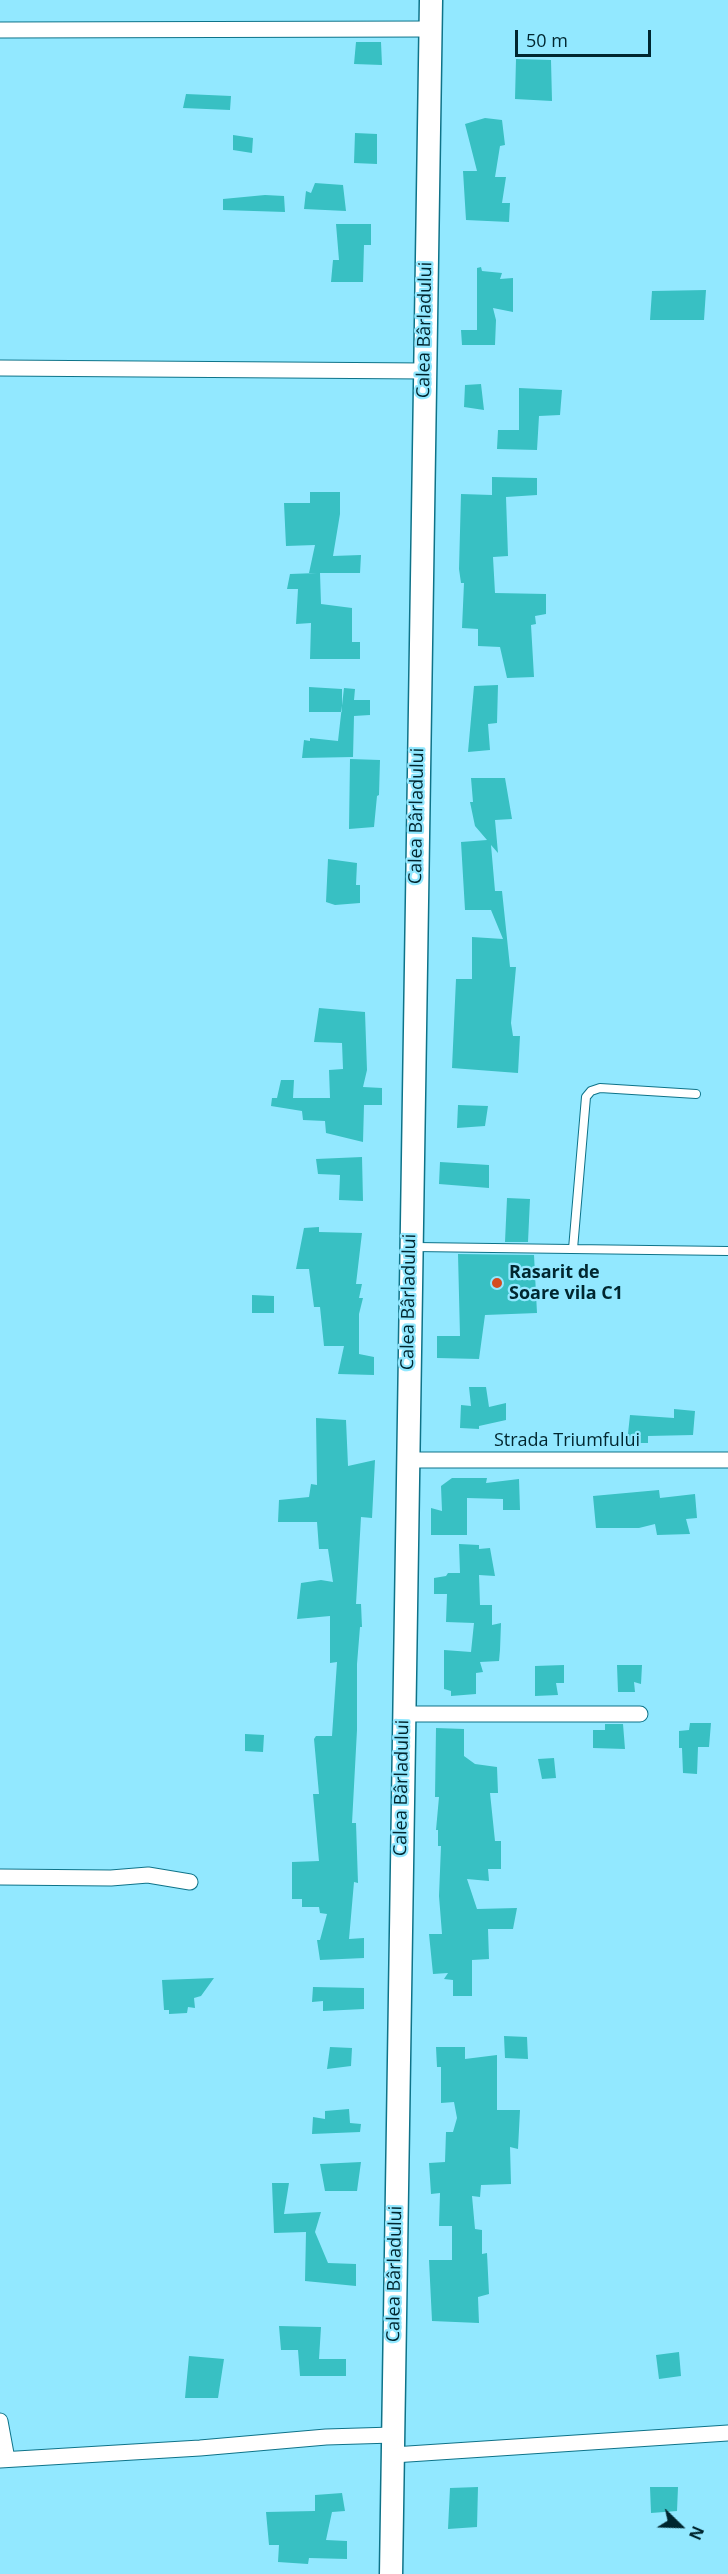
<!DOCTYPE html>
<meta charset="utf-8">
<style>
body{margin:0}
#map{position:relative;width:728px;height:2574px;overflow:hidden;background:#92e8ff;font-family:"Open Sans",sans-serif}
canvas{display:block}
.north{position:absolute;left:650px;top:2496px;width:60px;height:60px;-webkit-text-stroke:4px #92e8ff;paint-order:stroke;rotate:113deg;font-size:16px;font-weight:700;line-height:24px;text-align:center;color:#00262f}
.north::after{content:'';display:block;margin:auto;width:21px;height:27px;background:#00262f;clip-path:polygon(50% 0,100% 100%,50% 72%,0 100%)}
.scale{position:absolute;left:515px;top:30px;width:136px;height:27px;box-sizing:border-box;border:3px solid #00262f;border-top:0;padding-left:8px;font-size:18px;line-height:21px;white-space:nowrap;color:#00262f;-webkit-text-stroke:4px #92e8ff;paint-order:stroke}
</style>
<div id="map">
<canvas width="728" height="2574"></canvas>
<div class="north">N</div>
<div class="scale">50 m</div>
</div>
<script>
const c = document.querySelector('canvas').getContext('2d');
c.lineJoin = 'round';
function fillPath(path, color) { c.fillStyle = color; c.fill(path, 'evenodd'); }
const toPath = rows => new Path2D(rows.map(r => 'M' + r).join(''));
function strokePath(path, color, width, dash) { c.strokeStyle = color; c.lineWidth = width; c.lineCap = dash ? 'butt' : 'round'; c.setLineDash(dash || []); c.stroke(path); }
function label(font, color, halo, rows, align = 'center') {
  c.font = font + ' "Open Sans",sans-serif'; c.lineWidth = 4.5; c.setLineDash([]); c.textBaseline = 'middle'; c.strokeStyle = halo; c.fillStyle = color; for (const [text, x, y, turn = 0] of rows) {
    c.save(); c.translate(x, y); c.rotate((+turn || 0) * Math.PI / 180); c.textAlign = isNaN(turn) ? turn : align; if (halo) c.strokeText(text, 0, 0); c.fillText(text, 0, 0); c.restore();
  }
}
const building = toPath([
 [356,42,381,42,382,65,354,64],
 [516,59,551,60,552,101,515,99],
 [186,94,231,96,230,110,183,108],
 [485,118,502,120,505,145,500,146,495,177,506,177,502,203,510,203,509,222,466,220,463,171,477,171,465,124],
 [355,133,377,134,377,164,354,163],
 [233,135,253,138,252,153,233,150],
 [315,183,343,185,346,211,304,209,306,191,311,193],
 [265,195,284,196,285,212,223,210,223,199],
 [336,224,371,224,371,245,364,245,363,282,331,282,333,260,339,260],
 [481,267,482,271,502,273,500,279,513,278,513,312,493,308,496,320,495,345,462,345,461,330,477,330,477,268],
 [706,290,704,320,650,320,652,291],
 [481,384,484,410,464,407,465,385],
 [519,388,562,390,560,415,539,416,537,450,497,449,498,430,519,430],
 [492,477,537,478,537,495,506,497,508,556,493,557,495,593,546,594,546,614,535,616,536,624,531,625,534,677,507,678,500,647,478,646,478,629,462,628,464,583,461,583,459,569,461,494,492,495],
 [310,492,340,492,340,514,333,556,361,555,360,573,320,573,321,604,352,608,352,642,360,642,360,659,310,659,311,623,296,624,298,589,287,589,290,574,317,573,309,573,315,545,286,546,284,503,310,503],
 [498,685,497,723,488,724,490,750,468,752,474,686],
 [309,687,342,689,342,712,309,712],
 [344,688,355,689,354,700,370,700,370,715,354,716,353,757,302,758,304,740,310,741,310,738,338,741],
 [350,759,380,760,379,795,377,796,374,827,349,829],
 [471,778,505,778,512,819,495,820,498,853,491,845,495,891,502,891,510,967,516,967,511,1023,513,1036,520,1036,518,1073,452,1068,456,979,472,979,472,937,503,939,491,910,465,910,461,842,487,840,475,826,470,802,473,802],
 [328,859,357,863,356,885,360,885,360,903,335,905,326,902],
 [319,1008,365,1012,367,1070,363,1087,382,1088,382,1105,364,1105,363,1142,326,1133,325,1121,303,1120,302,1111,271,1106,272,1098,277,1098,281,1080,294,1080,293,1098,330,1098,329,1070,343,1069,342,1043,314,1042],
 [458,1105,488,1106,485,1126,457,1128],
 [362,1157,363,1201,339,1200,340,1175,318,1174,316,1159],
 [440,1162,489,1165,489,1188,439,1184],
 [507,1198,530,1199,528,1242,505,1242],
 [319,1227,319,1232,362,1233,356,1284,362,1284,359,1298,363,1298,359,1314,359,1354,374,1357,374,1375,338,1374,344,1346,324,1346,320,1307,314,1307,309,1269,296,1269,304,1228],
 [458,1254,534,1255,537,1313,485,1315,479,1359,437,1358,437,1336,460,1336],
 [252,1295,274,1296,274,1313,252,1313],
 [469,1387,486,1387,489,1407,506,1403,506,1420,479,1426,479,1429,460,1428,461,1405,471,1406],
 [674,1409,695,1411,693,1435,648,1436,648,1443,627,1443,630,1415,674,1418],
 [316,1418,346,1420,348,1466,375,1460,372,1518,361,1517,356,1604,361,1604,362,1627,360,1627,357,1664,357,1730,352,1823,356,1823,358,1883,354,1882,349,1939,364,1938,364,1958,320,1960,317,1940,320,1940,327,1914,320,1913,319,1907,302,1907,302,1899,292,1899,292,1862,319,1861,313,1794,319,1794,314,1739,316,1736,332,1736,337,1662,330,1663,330,1616,297,1619,301,1583,321,1580,333,1582,328,1549,319,1549,317,1522,278,1522,279,1500,309,1497,311,1484,317,1485],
 [452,1478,487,1478,486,1483,519,1479,520,1510,503,1510,503,1499,467,1498,467,1535,431,1535,431,1508,442,1511,441,1486],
 [659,1490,660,1498,695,1494,697,1518,686,1519,690,1534,657,1535,655,1524,639,1528,596,1528,593,1496],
 [459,1544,479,1545,479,1549,490,1548,495,1576,479,1575,480,1605,492,1605,492,1625,501,1623,500,1650,499,1661,480,1662,483,1672,476,1673,476,1694,451,1696,451,1691,444,1689,444,1650,471,1652,474,1623,446,1622,447,1594,434,1594,434,1578,446,1576,448,1573,460,1573],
 [564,1665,564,1683,556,1683,558,1695,535,1696,535,1666],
 [617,1665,642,1665,641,1684,634,1682,635,1692,618,1692],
 [690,1723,711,1723,709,1747,698,1747,697,1774,683,1773,682,1748,679,1748,679,1731,689,1730],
 [605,1724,623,1724,625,1749,593,1748,593,1730,605,1730],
 [436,1728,464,1729,464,1756,475,1764,497,1767,498,1793,490,1793,495,1841,501,1841,501,1869,488,1869,489,1881,467,1879,477,1909,517,1908,513,1929,488,1929,489,1959,472,1960,472,1996,453,1996,453,1980,444,1979,448,1973,433,1974,429,1934,442,1934,439,1896,441,1846,438,1846,438,1830,436,1830,439,1797,435,1797],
 [245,1734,264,1735,263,1752,245,1751],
 [554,1758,556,1778,542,1779,538,1759],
 [214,1978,201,1996,194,1998,195,2008,188,2007,187,2013,169,2014,169,2010,164,2010,162,1980],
 [313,1987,364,1988,364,2009,323,2011,323,2001,312,2002],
 [504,2036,527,2037,528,2059,505,2058],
 [330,2047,352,2048,351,2066,327,2069],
 [436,2047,465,2047,465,2059,497,2055,497,2110,520,2110,518,2149,510,2147,511,2184,481,2185,480,2197,472,2196,475,2229,482,2230,482,2254,487,2253,489,2294,478,2297,479,2323,432,2321,429,2260,452,2260,452,2226,439,2226,440,2193,431,2194,429,2163,445,2162,446,2132,453,2132,457,2118,454,2102,441,2103,441,2067,437,2067],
 [349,2109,350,2123,361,2124,360,2132,312,2134,313,2117,325,2119,325,2111],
 [361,2162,357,2191,325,2191,320,2164],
 [272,2183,289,2183,284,2214,321,2212,315,2232,328,2263,356,2264,356,2286,305,2281,306,2232,274,2233],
 [279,2326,321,2327,319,2359,346,2359,346,2376,300,2376,298,2350,281,2350],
 [679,2352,681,2376,659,2379,656,2355],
 [189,2356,224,2359,218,2398,185,2398],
 [478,2487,477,2527,448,2529,450,2488],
 [650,2487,678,2487,677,2511,651,2513],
 [342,2493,345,2511,332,2512,326,2540,347,2541,347,2559,309,2558,308,2564,278,2562,279,2545,269,2545,266,2512,315,2511,315,2495]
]);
const lane = toPath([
 [415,1247,728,1251],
 [573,1249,586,1097,591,1091,600,1088,696,1094]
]);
const street = toPath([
 [0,30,430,29],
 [0,368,424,371],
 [407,1460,728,1460],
 [403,1714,640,1714],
 [0,1877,111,1878,148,1875,190,1882],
 [0,2421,7,2459],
 [393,2455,728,2433],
 [0,2460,200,2448,326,2437,393,2435]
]);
const primary = toPath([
 [391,2574,431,0]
]);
const markers = [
 [497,1283,6,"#d44c20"]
];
const streetNames = [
 ["Calea Bârladului",425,330,-89],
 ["Calea Bârladului",417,816,-89],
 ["Calea Bârladului",409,1302,-89],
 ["Strada Triumfului",567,1441],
 ["Calea Bârladului",402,1788,-89],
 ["Calea Bârladului",395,2274,-89]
];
const poiNames = [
 ["Rasarit de",509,1273],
 ["Soare vila C1",509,1294]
];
fillPath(building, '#38c0c3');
strokePath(lane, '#0e7389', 10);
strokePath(street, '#0e7389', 17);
strokePath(primary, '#0e7389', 25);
strokePath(lane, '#fff', 8);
strokePath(street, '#fff', 15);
strokePath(primary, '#fff', 22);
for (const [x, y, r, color] of markers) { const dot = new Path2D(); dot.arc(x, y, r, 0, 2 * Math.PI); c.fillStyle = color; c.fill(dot); strokePath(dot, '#92e8ff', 2); }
label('18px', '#00262f', '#92e8ff', streetNames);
label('bold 18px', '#00262f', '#92e8ff', poiNames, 'left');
</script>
